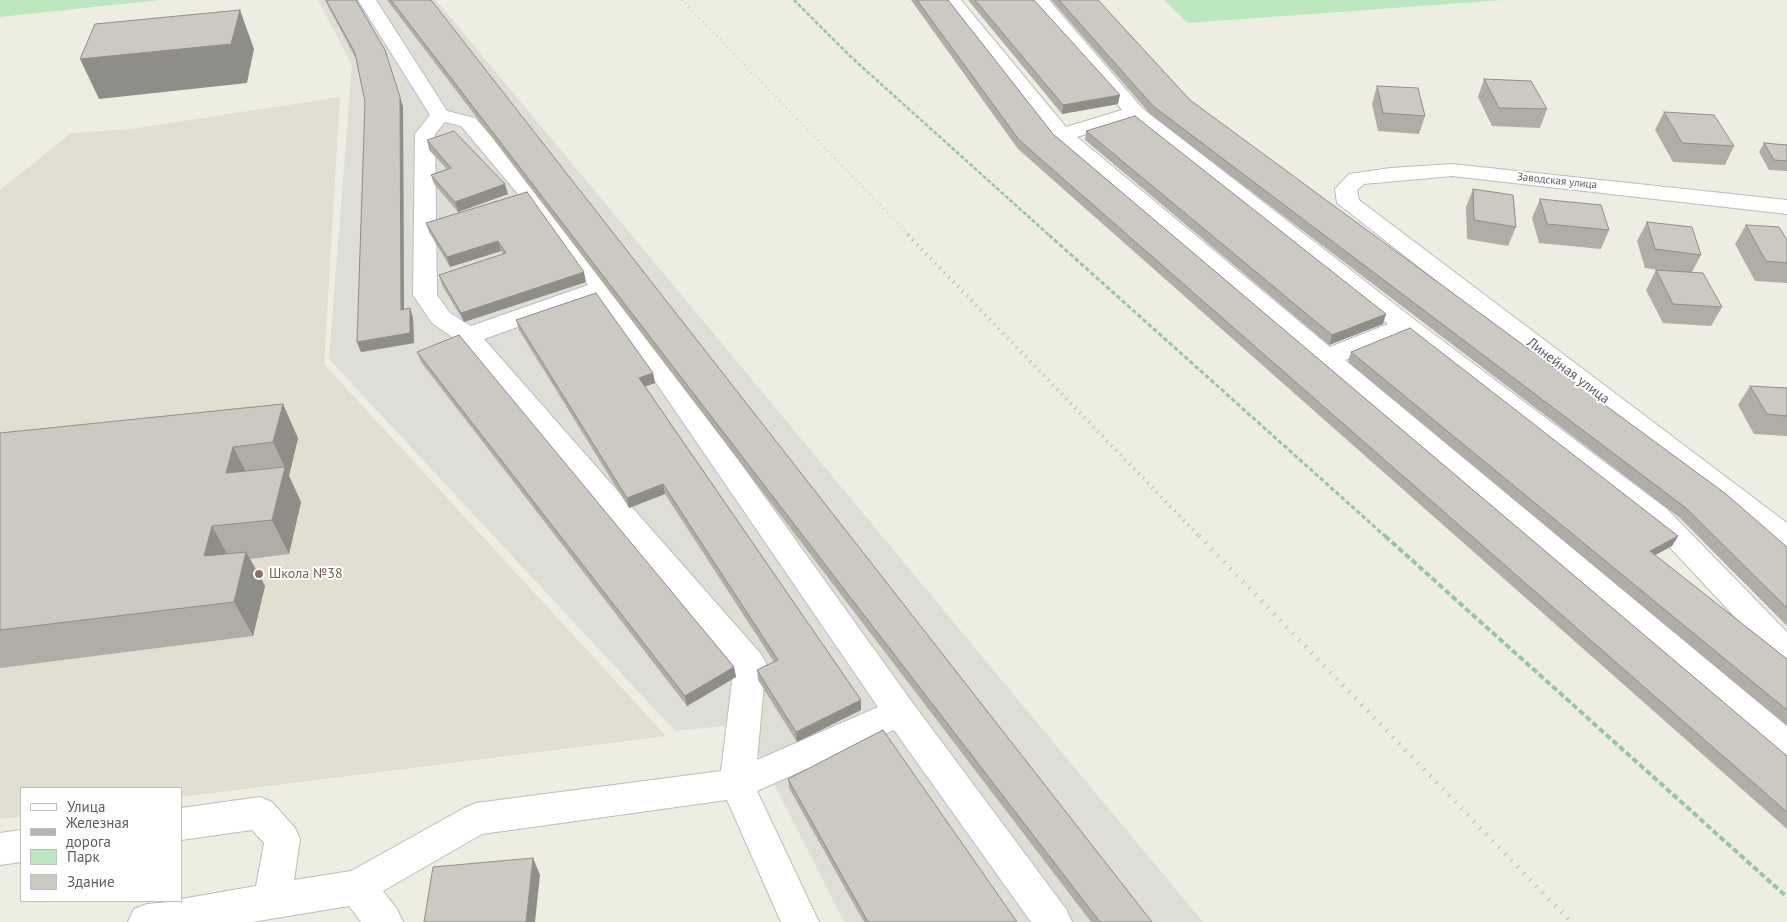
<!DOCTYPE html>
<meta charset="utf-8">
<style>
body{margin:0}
#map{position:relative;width:1787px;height:922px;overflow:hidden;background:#eeede2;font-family:"PT Sans",sans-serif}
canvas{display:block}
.legend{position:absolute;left:20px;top:787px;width:162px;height:115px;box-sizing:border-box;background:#fff;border:1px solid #bdbfc1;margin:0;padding:6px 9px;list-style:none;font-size:15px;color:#5a5e64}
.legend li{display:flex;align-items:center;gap:10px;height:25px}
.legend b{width:25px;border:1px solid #bdbfc1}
</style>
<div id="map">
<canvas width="1787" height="922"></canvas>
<ul class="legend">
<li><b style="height:6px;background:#fff"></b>Улица</li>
<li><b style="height:6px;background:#b5b6b7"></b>Железная дорога</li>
<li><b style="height:14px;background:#bce8c0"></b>Парк</li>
<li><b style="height:14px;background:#cbc9c1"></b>Здание</li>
</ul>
</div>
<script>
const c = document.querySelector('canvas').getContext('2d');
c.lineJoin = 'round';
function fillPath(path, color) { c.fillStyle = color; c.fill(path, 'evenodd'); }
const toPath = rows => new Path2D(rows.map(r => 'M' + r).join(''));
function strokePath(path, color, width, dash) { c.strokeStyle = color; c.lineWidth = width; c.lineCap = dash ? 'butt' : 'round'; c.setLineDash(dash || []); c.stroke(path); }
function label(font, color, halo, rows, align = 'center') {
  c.font = font + ' "PT Sans",sans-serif'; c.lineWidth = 4; c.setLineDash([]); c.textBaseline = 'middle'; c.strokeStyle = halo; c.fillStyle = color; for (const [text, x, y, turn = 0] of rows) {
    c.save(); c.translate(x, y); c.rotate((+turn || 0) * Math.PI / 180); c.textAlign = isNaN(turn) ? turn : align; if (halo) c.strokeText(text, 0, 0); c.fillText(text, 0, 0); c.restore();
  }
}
const industrial = toPath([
 [318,0,436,0,1203,922,844,922,744,724,675,731,329,359,352,65]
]);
const education = toPath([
 [340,97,324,364,666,736,181,797,181,788,21,788,21,817,0,819,0,190,71,133,131,129]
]);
const green = toPath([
 [0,0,160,0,0,17],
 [1164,0,1503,0,1188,23]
]);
const pathFar2 = toPath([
 [794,0,851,57,1050,236]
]);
const pathFar1 = toPath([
 [1049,235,1386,537]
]);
const path = toPath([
 [1385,536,1787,897]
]);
const minor = toPath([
 [358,0,376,0,447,111,475,118,539,190,611,283,912,702,1066,909,1072,922,1031,922,894,730,757,791,819,922,781,922,727,800,482,834,383,891,397,909,403,922,361,922,349,906,252,922,128,922,134,909,147,904,181,901,181,899,256,886,264,843,252,830,181,840,181,808,260,797,272,802,295,828,300,839,294,880,351,871,464,808,476,803,721,771,734,666,459,342,432,323,413,295,415,134,430,115,358,0],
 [445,122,461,126,523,200,588,285,471,326,450,313,437,295,435,134,445,122],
 [598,298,878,707,757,760,766,663,761,654,484,339,598,298],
 [943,0,961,0,1066,127,1122,110,1030,0,1049,0,1142,108,1415,320,1667,509,1787,632,1787,665,1776,661,1647,523,1403,336,1345,360,1787,726,1787,760,1775,756,1055,139,943,0],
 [1132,120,1388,324,1330,347,1077,137,1132,120],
 [1452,164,1787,200,1787,214,1452,176,1364,184,1357,190,1359,200,1787,523,1787,549,1777,546,1337,203,1335,189,1349,174,1391,168,1452,164],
 [21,830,21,862,0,865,0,833,21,830]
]);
const railFar2 = toPath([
 [682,0,910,236]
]);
const railFar1 = toPath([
 [908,235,1200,537]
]);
const rail = toPath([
 [1199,536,1571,922]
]);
const wall = toPath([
 [325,0,356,0,403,107,404,309,410,308,413,318,414,343,361,352,357,342,365,102,356,59],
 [387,0,431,0,1152,922,1091,922],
 [911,0,948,0,1053,134,1787,756,1787,829,1018,149],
 [968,0,1034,0,1118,104,1062,114],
 [1051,0,1098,0,1190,100,1787,547,1787,626,1680,518,1151,115],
 [1484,79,1547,109,1540,128,1492,126,1478,97],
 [1377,86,1425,116,1419,134,1378,131,1372,104],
 [1664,112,1734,146,1725,165,1673,162,1655,130],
 [1086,131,1383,324,1329,345,1085,140],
 [427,140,508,194,458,212,434,184,431,175,447,169,429,150],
 [1764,143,1787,145,1787,171,1769,170,1759,152],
 [1473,189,1516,227,1508,246,1467,239,1466,207],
 [527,192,586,282,464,322,442,285,439,275,503,254,501,251,450,267,429,232,426,223],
 [1540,199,1609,230,1601,249,1539,243,1532,218],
 [1647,222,1701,255,1692,272,1722,307,1711,326,1663,323,1646,290,1656,270,1666,271,1645,268,1637,241],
 [1746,225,1787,240,1787,283,1755,281,1735,244],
 [516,320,653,373,655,383,645,386,861,700,861,710,797,742,758,680,757,670,774,662,665,494,629,508,519,330],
 [417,352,734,667,736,677,687,706,421,362],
 [1351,352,1678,536,1672,546,1655,555,1787,659,1787,726,1348,362],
 [1750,386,1787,388,1787,436,1754,434,1738,405],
 [0,433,298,438,289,476,301,502,289,554,250,559,265,586,253,636,0,668],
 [788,779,1017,922,864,922,789,788]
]);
const shadedWall = toPath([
 [240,10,254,49,247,83,99,99,80,59],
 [1120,95,1118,104,1062,114,1063,105],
 [400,97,403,107,404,319,401,310],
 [505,184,508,194,458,212,455,202],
 [498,241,501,251,450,267,447,257],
 [584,272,586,282,464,322,461,313],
 [410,308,413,318,414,343,361,352,357,342],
 [1386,314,1383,324,1329,345,1332,335],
 [653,373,655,383,641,388,639,378],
 [283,404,298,438,289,476,301,502,289,554,272,520,285,468,273,442],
 [233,447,251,481,226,473],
 [663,484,665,494,629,508,627,498],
 [212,526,231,561,204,556],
 [1678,536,1672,546,1644,561,1650,551],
 [246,552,265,586,253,636,234,602],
 [734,667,736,677,687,706,685,696],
 [861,700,861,710,797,742,796,732],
 [533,858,540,875,535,922,526,922]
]);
const building = toPath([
 [326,0,356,0,385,50,400,97,401,310,410,308,410,333,357,342,365,102,355,53,326,0],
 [391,0,431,0,1152,922,1100,922,391,0],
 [917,0,948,0,1053,134,1787,756,1787,812,1019,140,917,0],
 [975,0,1034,0,1120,95,1063,105,975,0],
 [1059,0,1098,0,1190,100,1726,494,1787,547,1787,608,1686,508,1153,106,1059,0],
 [240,10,231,44,80,59,95,24,240,10],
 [1484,79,1531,81,1547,109,1499,108,1484,79],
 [1377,86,1418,88,1425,116,1383,113,1377,86],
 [1664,112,1714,115,1734,146,1682,143,1664,112],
 [1135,116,1386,314,1332,335,1086,131,1135,116],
 [454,131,505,184,455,202,431,175,451,168,427,140,454,131],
 [1764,143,1787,145,1787,161,1774,160,1764,143],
 [1473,189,1513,195,1516,227,1474,220,1473,189],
 [527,192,584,272,461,313,439,275,506,253,498,241,447,257,426,223,527,192],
 [1540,199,1601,205,1609,230,1547,224,1540,199],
 [1647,222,1692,227,1701,255,1655,249,1647,222],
 [1746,225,1779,227,1787,240,1787,263,1766,261,1746,225],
 [1656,270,1703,273,1722,307,1673,304,1656,270],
 [596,293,653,373,639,378,861,700,796,732,757,670,778,660,663,484,627,498,516,320,596,293],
 [1410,328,1678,536,1650,551,1787,659,1787,710,1351,352,1410,328],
 [459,335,734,667,685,696,417,352,459,335],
 [1750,386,1787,388,1787,416,1767,414,1750,386],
 [283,404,273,442,233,447,226,473,285,467,272,520,212,526,204,556,246,552,234,602,0,630,0,433,283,404],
 [883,730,1017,922,868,922,788,779,883,730],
 [533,858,526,922,424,922,433,867,533,858]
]);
const markers = [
 [259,574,5,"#8d6e63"]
];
const farStreetnames = [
 ["Заводская улица",1557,181,6]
];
const streetNames = [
 ["Линейная улица",1568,371,37]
];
const educationNames = [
 ["Школа №38",269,574]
];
fillPath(industrial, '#dfded6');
fillPath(education, '#e1dfd2');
fillPath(green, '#bce8c0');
strokePath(minor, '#babcc2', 2);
strokePath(pathFar2, '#93c7a6', 2.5, [4, 2]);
strokePath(pathFar1, '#93c7a6', 3, [4.5, 2.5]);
strokePath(path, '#93c7a6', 4, [6, 3]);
fillPath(minor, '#fff');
strokePath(railFar2, '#b5b6b7', 2.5, [0.5, 4.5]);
strokePath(railFar1, '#b5b6b7', 4, [1, 5.5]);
strokePath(rail, '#b5b6b7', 4.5, [1, 8]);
fillPath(wall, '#afada6');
fillPath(shadedWall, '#8e8d87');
fillPath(building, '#cbc9c1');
strokePath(building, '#8e8d87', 1);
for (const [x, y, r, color] of markers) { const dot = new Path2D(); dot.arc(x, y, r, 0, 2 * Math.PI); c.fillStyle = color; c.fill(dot); strokePath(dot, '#fff', 2); }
label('11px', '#5a5e64', '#fff', farStreetnames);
label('14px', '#5a5e64', '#fff', streetNames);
label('14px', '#785e54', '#fff', educationNames, 'left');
</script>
